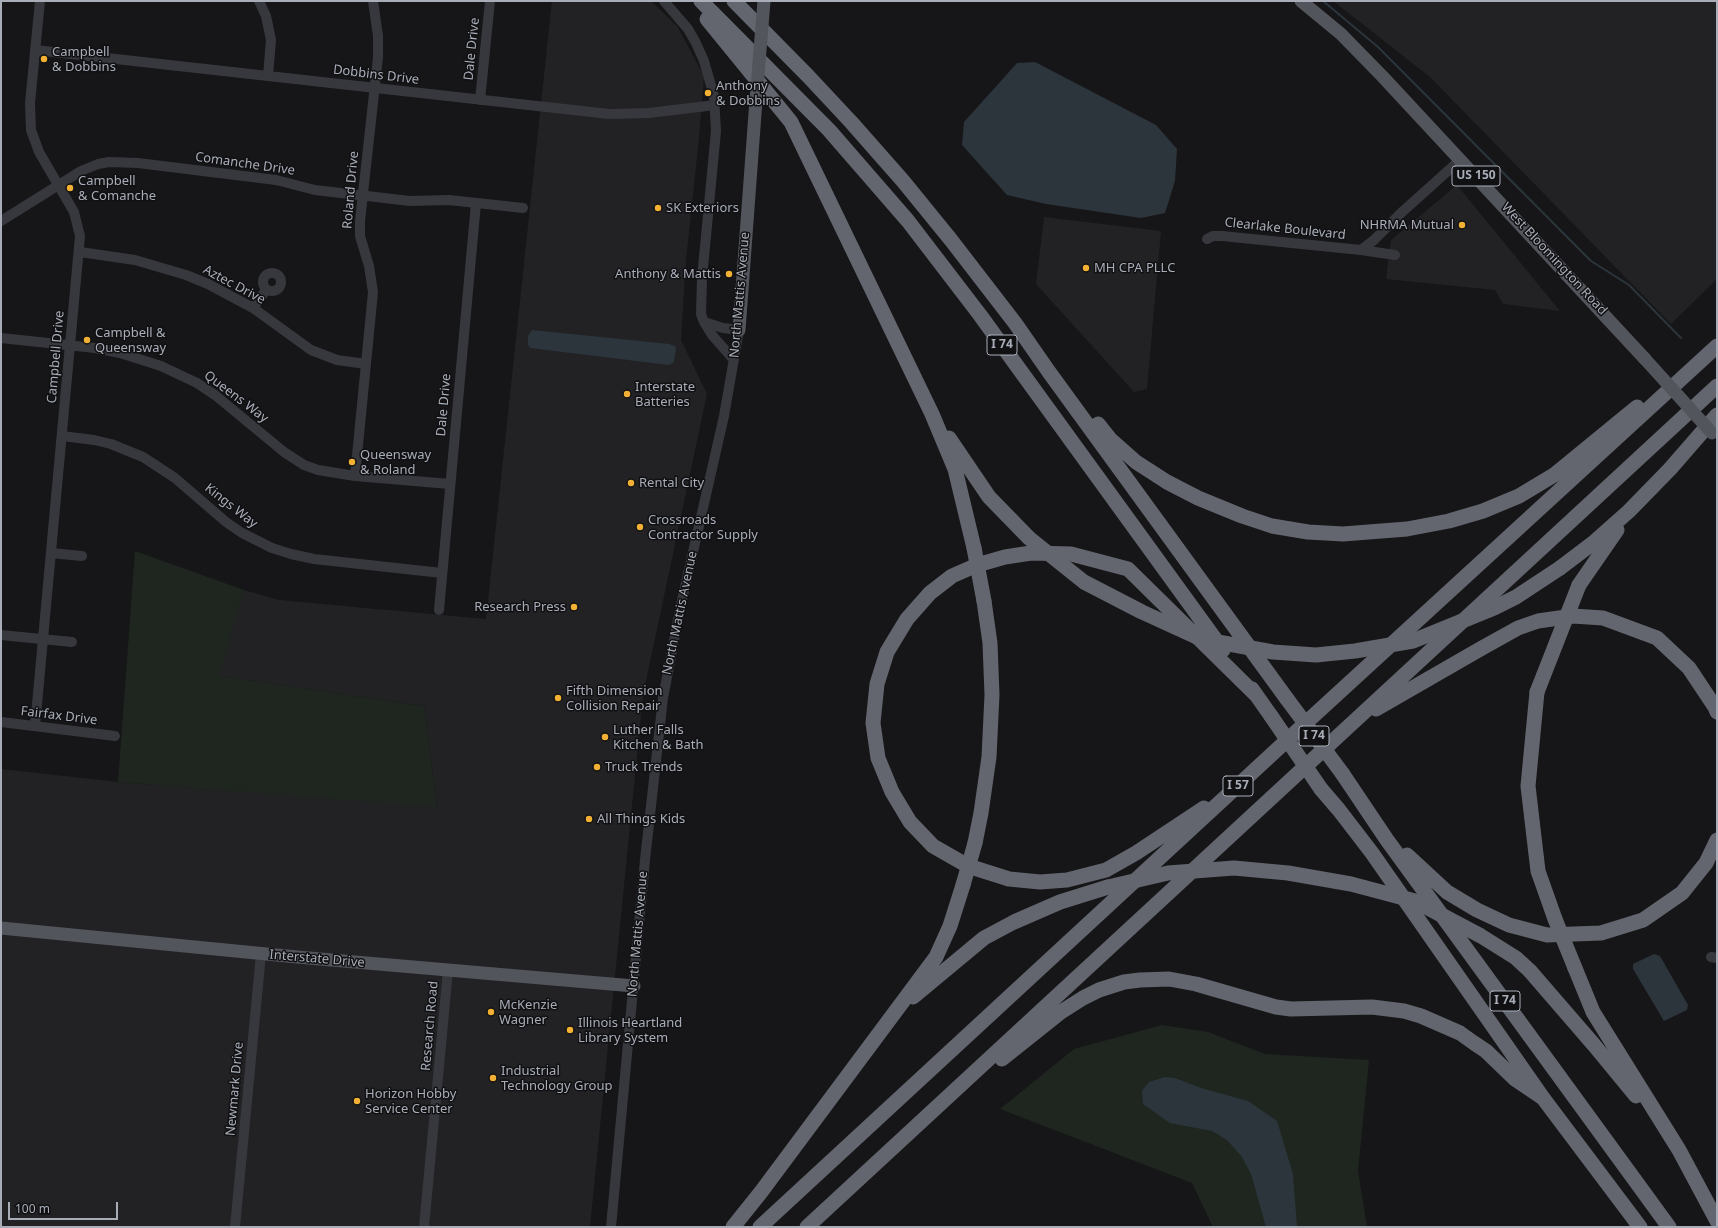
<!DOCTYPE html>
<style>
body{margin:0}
#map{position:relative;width:1718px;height:1228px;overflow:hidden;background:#161618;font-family:"Noto Sans",sans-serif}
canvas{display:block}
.frame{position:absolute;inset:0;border:2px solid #a8adb8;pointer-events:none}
.scale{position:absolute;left:8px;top:1202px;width:110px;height:18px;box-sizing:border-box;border:2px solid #a8adb8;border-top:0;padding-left:5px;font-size:12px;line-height:14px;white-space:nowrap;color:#a8adb8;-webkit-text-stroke:3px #111113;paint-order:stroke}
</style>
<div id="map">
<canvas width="1718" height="1228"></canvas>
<div class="frame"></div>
<div class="scale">100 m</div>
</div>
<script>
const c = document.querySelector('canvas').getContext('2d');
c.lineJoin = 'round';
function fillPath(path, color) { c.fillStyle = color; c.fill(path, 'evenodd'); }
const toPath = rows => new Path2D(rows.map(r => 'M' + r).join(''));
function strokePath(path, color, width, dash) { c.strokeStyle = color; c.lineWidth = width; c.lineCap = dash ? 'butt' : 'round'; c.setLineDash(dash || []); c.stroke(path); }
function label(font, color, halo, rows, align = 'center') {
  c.font = font + ' "Noto Sans",sans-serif'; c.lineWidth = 3; c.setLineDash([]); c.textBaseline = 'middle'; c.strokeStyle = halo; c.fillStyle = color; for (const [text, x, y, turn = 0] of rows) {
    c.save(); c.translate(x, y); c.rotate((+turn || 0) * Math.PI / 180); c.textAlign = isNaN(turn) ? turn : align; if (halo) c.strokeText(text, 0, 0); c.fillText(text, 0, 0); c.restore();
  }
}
const built = toPath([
 [552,1,651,1,677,26,704,76,699,138,686,260,681,340,707,394,643,695,590,1227,1,1227,1,769,118,782,437,806,424,706,218,676,244,590,279,600,486,619],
 [1333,1,1717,1,1717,279,1671,324,1430,77],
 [1457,185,1560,311,1503,304,1495,290,1386,279,1391,240],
 [1044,217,1161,231,1147,389,1134,392,1036,284]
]);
const green = toPath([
 [135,551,244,590,219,676,424,706,437,807,118,782],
 [1162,1025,1208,1032,1265,1054,1369,1060,1358,1171,1367,1227,1213,1227,1192,1183,1000,1109,1074,1049]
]);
const water = toPath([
 [1035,62,1156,125,1177,149,1175,181,1165,213,1141,218,1046,204,1007,195,962,145,964,122,1017,63],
 [532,330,669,344,675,346,676,348,674,362,669,365,530,348,528,345,528,336],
 [1654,954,1660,956,1688,1005,1687,1010,1664,1021,1633,969,1633,964],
 [1165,1077,1175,1078,1201,1088,1248,1101,1277,1121,1293,1174,1297,1227,1266,1227,1251,1174,1242,1157,1227,1140,1212,1131,1170,1123,1143,1104,1142,1091,1149,1082]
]);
const stream = toPath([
 [1323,1,1378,47,1591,261,1629,285,1681,338]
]);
const minor = toPath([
 [259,1,266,16,271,40,268,76],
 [35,50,609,114,649,113,715,105],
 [480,100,490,1],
 [1,221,81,171,98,164,109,162,138,163,276,180,315,190,410,201,449,200,523,208],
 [1207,239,1213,236,1222,236,1361,250,1374,240,1401,213,1460,160],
 [1361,250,1395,255],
 [80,252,135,260,186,275,208,284,253,308,311,350,337,360,366,364],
 '263 282a9 9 0 1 1 18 0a9 9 0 1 1-18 0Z',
 [253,308,266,290],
 [704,322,712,335,734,360],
 [1,338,95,348,120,353,161,366,197,383,215,395,284,452,304,465,318,470,355,476,450,484],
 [62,436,94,440,111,444,143,457,175,478,226,522,242,533,272,548,291,554,314,559,442,573],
 [355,476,373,292,369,266,360,236,360,221,378,57,378,36,373,1],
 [51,553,82,556],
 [439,610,476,203],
 [1,635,72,642],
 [1,722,115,736],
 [35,726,80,236,74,212,39,152,31,130,30,103,40,1],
 [1711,957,1717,958],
 [235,1227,261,954],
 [424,1227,448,970],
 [611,1227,645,860,663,698,680,609,724,416,739,330,723,328,704,322,701,314,702,278,716,131,714,96,704,61,696,43,688,29,664,1]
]);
const major = toPath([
 [1301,1,1341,34,1383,77,1645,359],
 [739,330,756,100],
 [1,928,297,957,634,986]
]);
const highway = toPath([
 [701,1,829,130,908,221,980,315,1223,650],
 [734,1,808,76,851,122,903,181,951,240,1015,323,1049,372,1287,699],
 [707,19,791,122,932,414,955,469,974,548],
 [1098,424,1110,439,1136,462,1167,482,1198,498,1242,516,1272,526,1308,532,1343,534,1407,529,1449,521,1483,511,1519,496,1554,475,1637,407],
 [949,438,989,497,1029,538],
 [1560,568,1593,543,1629,511,1670,469,1717,415],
 [1579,585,1617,530],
 [1252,689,1271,716],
 [1537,692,1528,786,1538,871,1555,919],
 [1376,709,1482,648,1518,628,1538,621,1573,616,1603,618,1657,638,1689,668,1715,707,1717,712],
 [1342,773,1387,840,1669,1227],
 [1321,789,1339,810,1372,853,1543,1098,1640,1227],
 [1204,808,1136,853,1106,870,1067,880,1040,882,1009,879,968,866,933,846,910,822,892,792,878,758,873,723,877,684,887,652,907,619,930,593,952,576,977,565,1005,557,1031,553,1071,554,1128,569,1257,696],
 [975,843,981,813,989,757,992,695,990,643,984,601],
 [1407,855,1447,892,1477,910,1509,925,1547,935,1601,933,1643,920,1682,893,1706,863,1717,840],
 [1575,968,1593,1012,1679,1150,1717,1221],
 [1530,971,1594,1045,1636,1096],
 [913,997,984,938,1014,922,1060,902,1108,887],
 [1002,1059,1061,1012,1083,998,1099,990,1124,982,1140,980,1169,979,1196,984,1276,1007,1291,1009,1372,1007,1404,1011,1421,1016,1460,1033,1474,1043,1486,1051,1515,1079,1543,1098],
 [733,1227,761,1192,936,957,950,926,963,885],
 [760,1227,1310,719,1717,346],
 [807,1227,1717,386]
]);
const majorBridge = toPath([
 [756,100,764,1],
 [1645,359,1712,433]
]);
const highwayBridge = toPath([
 [1029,538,1084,582,1142,612,1201,639,1273,652,1316,655,1355,651,1413,641,1494,608,1516,597,1560,568],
 [974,548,984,601],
 [1537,692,1579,585],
 [1287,699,1342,773],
 [1271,716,1321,789],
 [963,885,975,843],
 [1108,887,1168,873,1234,868,1288,873,1351,884,1415,901,1481,936,1516,958,1530,971],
 [1555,919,1575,968]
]);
const markers = [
 [44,59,4,"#f2b134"],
 [708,93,4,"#f2b134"],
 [70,188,4,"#f2b134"],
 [658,208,4,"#f2b134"],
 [1462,225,4,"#f2b134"],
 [1086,268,4,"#f2b134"],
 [729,274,4,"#f2b134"],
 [87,340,4,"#f2b134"],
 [627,394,4,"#f2b134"],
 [352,462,4,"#f2b134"],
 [631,483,4,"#f2b134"],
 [640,527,4,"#f2b134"],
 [574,607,4,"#f2b134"],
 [558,698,4,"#f2b134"],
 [605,737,4,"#f2b134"],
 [597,767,4,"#f2b134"],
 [589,819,4,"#f2b134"],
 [491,1012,4,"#f2b134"],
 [570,1030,4,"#f2b134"],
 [493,1078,4,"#f2b134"],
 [357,1101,4,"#f2b134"]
];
const shields = [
 [1476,176,48],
 [1002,345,30],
 [1314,736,30],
 [1238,786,30],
 [1505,1001,30]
];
const shieldNames = [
 ["US 150",1476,176],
 ["I 74",1002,345],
 ["I 74",1314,736],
 ["I 57",1238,786],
 ["I 74",1505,1001]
];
const streetNames = [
 ["Dale Drive",472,49,-84],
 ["Dobbins Drive",376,75,7],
 ["Comanche Drive",245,164,8],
 ["Roland Drive",351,190,-85],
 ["Clearlake Boulevard",1285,229,6],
 ["West Bloomington Road",1554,259,47],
 ["Aztec Drive",234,285,28],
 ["North Mattis Avenue",740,295,-85],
 ["Campbell Drive",56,357,-85],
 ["Queens Way",236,397,37],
 ["Dale Drive",444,405,-85],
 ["Kings Way",231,506,38],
 ["North Mattis Avenue",680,613,-78],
 ["Fairfax Drive",59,716,7],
 ["North Mattis Avenue",638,934,-85],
 ["Interstate Drive",317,959,5],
 ["Research Road",430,1026,-85],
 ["Newmark Drive",235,1089,-85]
];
const poiNames = [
 ["Campbell",52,52],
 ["& Dobbins",52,67],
 ["Anthony",716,86],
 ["& Dobbins",716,101],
 ["Campbell",78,181],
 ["& Comanche",78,196],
 ["SK Exteriors",666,208],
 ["NHRMA Mutual",1454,225,"right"],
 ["MH CPA PLLC",1094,268],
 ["Anthony & Mattis",721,274,"right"],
 ["Campbell &",95,333],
 ["Queensway",95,348],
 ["Interstate",635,387],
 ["Batteries",635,402],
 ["Queensway",360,455],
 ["& Roland",360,470],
 ["Rental City",639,483],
 ["Crossroads",648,520],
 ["Contractor Supply",648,535],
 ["Research Press",566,607,"right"],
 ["Fifth Dimension",566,691],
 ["Collision Repair",566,706],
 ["Luther Falls",613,730],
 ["Kitchen & Bath",613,745],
 ["Truck Trends",605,767],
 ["All Things Kids",597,819],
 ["McKenzie",499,1005],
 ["Wagner",499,1020],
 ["Illinois Heartland",578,1023],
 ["Library System",578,1038],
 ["Industrial",501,1071],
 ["Technology Group",501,1086],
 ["Horizon Hobby",365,1094],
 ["Service Center",365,1109]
];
fillPath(built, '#222225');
fillPath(green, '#1e261f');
fillPath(water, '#2c353c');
strokePath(stream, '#2c353c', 2);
strokePath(minor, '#37383d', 10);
strokePath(major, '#53555c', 13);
strokePath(highway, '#63666e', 15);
strokePath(majorBridge, '#53555c', 13);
strokePath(highwayBridge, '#63666e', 15);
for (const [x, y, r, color] of markers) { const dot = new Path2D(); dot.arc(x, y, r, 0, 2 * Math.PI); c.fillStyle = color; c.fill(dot); strokePath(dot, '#111113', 1.5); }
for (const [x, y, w] of shields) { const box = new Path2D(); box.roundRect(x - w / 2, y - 10, w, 20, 3); c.fillStyle = '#111113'; c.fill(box); strokePath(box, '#a8adb8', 1); }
label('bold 12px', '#a8adb8', null, shieldNames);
label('13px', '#a8adb8', '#111113', streetNames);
label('13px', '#a8adb8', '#111113', poiNames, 'left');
</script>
